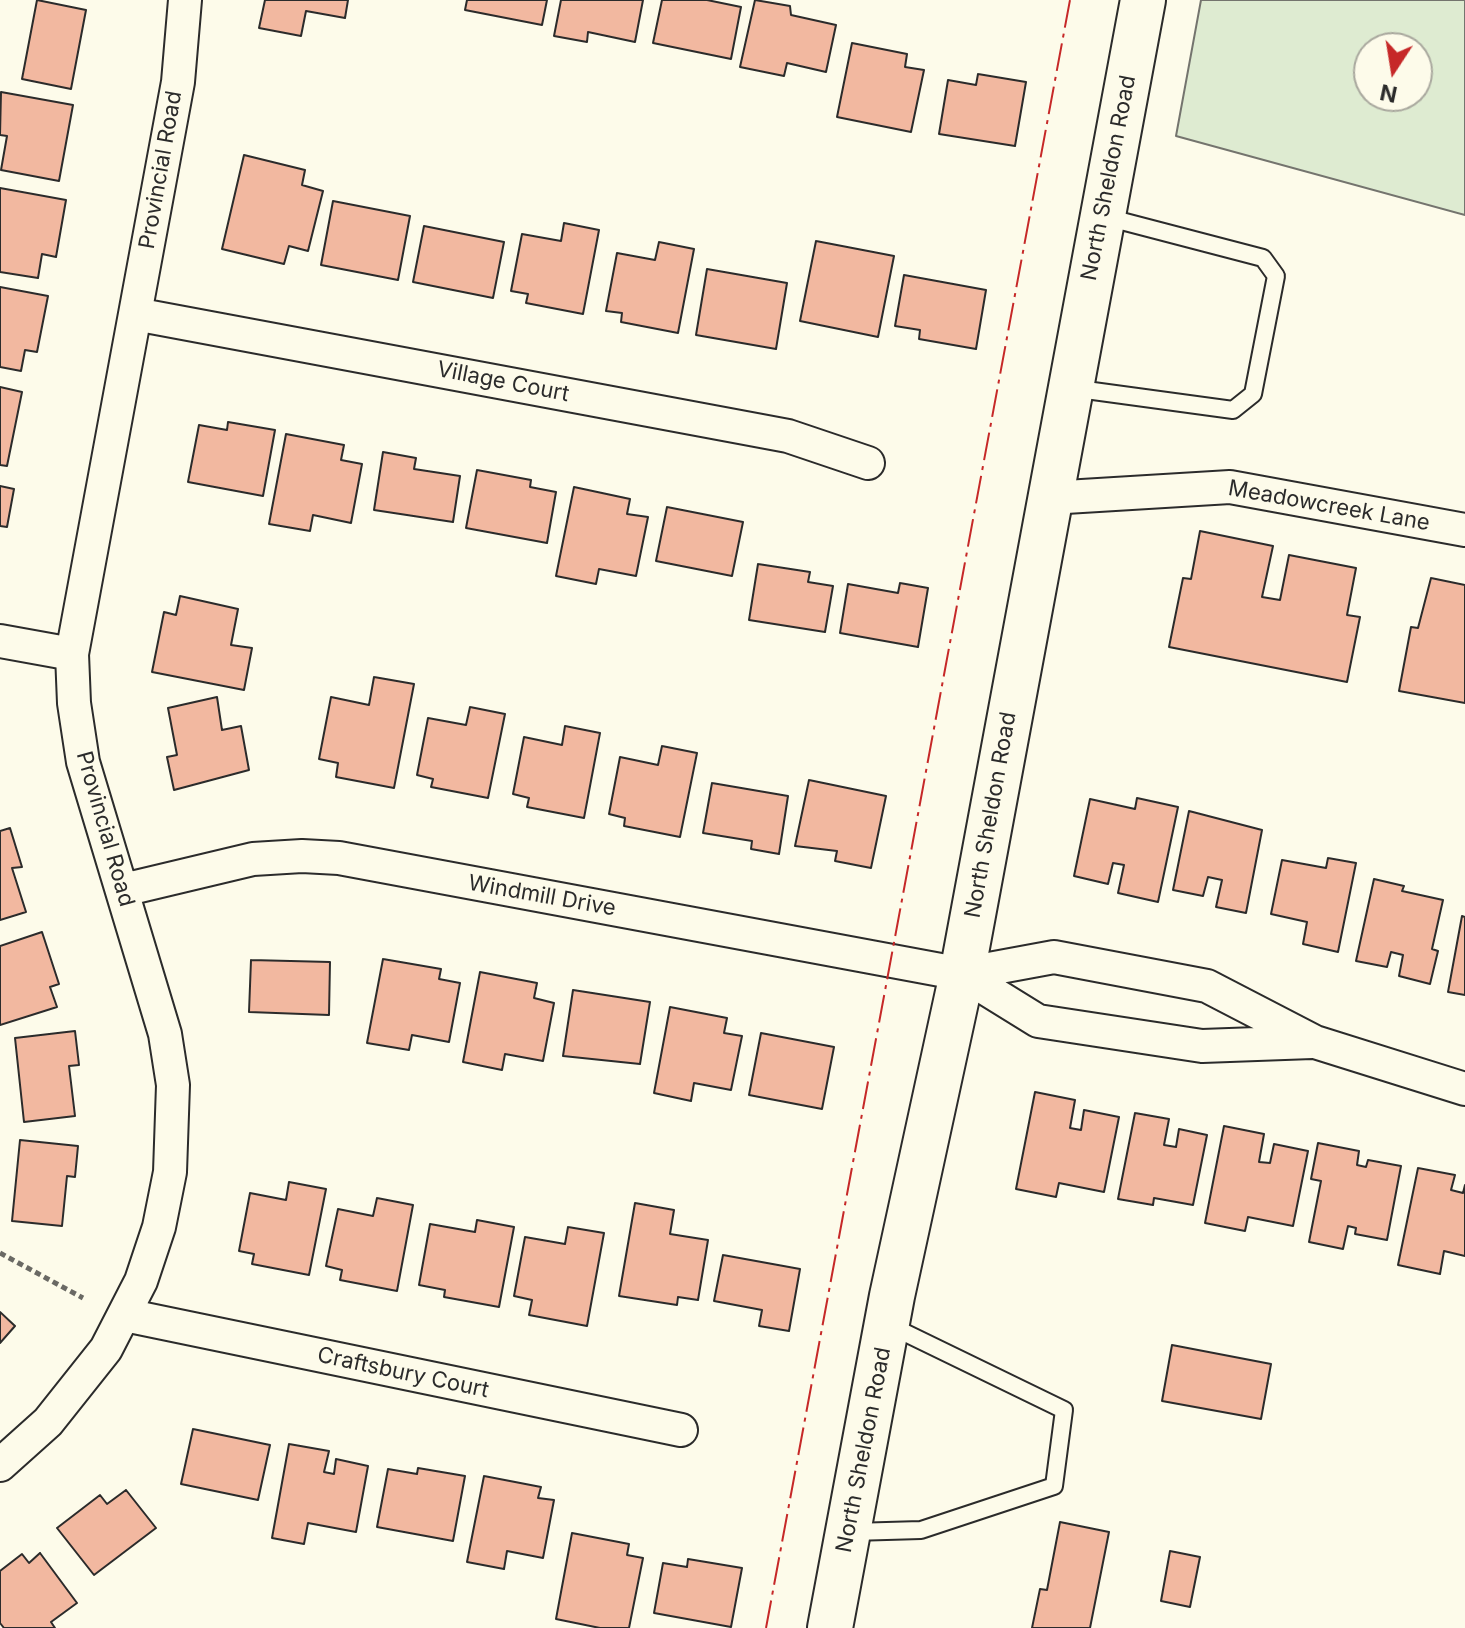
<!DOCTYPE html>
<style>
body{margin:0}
#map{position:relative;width:1465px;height:1628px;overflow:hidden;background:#fdfbea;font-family:Inter,sans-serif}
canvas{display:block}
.north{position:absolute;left:1353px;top:32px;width:80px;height:80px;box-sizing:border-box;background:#fdfbea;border:2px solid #a9a89e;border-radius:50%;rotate:192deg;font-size:22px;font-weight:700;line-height:32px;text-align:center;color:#2b2b2b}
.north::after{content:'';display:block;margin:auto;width:28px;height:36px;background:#c62828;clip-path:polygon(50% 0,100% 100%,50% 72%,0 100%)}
</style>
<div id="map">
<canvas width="1465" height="1628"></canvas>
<div class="north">N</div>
</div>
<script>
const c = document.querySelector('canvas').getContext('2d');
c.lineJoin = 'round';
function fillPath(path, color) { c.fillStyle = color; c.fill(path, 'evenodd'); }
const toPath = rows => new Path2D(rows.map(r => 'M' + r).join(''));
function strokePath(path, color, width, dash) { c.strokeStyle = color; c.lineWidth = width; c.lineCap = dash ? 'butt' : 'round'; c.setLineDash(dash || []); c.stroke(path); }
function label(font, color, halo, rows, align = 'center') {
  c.font = font + ' Inter,sans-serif'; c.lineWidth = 6; c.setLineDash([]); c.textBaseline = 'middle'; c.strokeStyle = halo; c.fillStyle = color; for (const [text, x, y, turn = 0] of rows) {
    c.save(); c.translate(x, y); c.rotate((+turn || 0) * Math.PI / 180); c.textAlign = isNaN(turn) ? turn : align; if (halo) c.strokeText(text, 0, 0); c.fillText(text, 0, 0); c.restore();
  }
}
const green = toPath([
 [1201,0,1465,0,1465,215,1176,136,1201,0],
 [1369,48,1417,48,1417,96,1369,96,1369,48]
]);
const building = toPath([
 [37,0,86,10,71,89,22,79,37,0],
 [265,0,348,0,345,18,306,11,301,36,259,28,265,0],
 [467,0,547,0,542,25,465,10,467,0],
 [561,0,643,0,635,42,588,32,587,42,554,36,561,0],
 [662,0,707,0,741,7,731,59,653,43,662,0],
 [755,0,790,6,791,15,836,25,826,72,787,63,784,76,740,67,755,0],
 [852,43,907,54,905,67,924,70,911,132,837,117,852,43],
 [978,74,1026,82,1015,146,939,134,948,80,976,85,978,74],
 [1,92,73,105,59,181,1,170,7,136,0,135,1,92],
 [244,155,305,170,302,185,323,191,308,251,289,246,284,264,222,249,244,155],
 [0,188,66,200,56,257,42,254,38,278,0,272,0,188],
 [333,201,410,216,398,280,321,265,333,201],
 [564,223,599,230,583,314,526,303,528,294,511,291,522,234,561,241,564,223],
 [424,226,504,242,493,298,413,282,424,226],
 [816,241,894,256,878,337,800,321,816,241],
 [659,242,694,249,678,333,621,322,622,313,606,311,617,253,655,260,659,242],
 [707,269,787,283,776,349,696,335,707,269],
 [904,275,986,290,976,349,919,339,920,330,895,326,904,275],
 [0,287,48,296,37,352,25,350,21,371,0,367,0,287],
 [0,387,22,392,7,466,0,465,0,387],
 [228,422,275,430,263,496,188,482,199,425,227,430,228,422],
 [286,434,344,445,341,460,362,464,351,523,313,515,310,531,269,524,286,434],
 [383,452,416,458,414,469,460,476,453,522,374,510,383,452],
 [477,470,531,480,530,487,556,492,547,543,466,528,477,470],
 [0,486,14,489,7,527,0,526,0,486],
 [574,487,630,499,627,514,648,517,636,576,599,569,596,584,556,576,574,487],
 [667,507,743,522,732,576,656,561,667,507],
 [1200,531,1273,546,1262,597,1280,600,1289,555,1356,568,1347,615,1360,617,1347,682,1169,647,1183,578,1191,579,1200,531],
 [758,564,810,572,808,582,833,586,825,632,749,620,758,564],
 [1431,578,1465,585,1465,703,1399,691,1411,627,1418,628,1431,578],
 [900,583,928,588,918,647,840,633,848,584,898,593,900,583],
 [180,596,238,609,231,645,252,648,244,690,152,672,164,612,176,615,180,596],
 [374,677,414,684,394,788,336,777,338,763,319,759,331,697,369,705,374,677],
 [217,697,222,730,241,726,249,770,174,790,167,757,177,755,168,708,217,697],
 [470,707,505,714,488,798,431,787,433,779,417,775,428,718,466,725,470,707],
 [565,726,600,733,584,818,527,807,529,798,513,794,524,737,562,745,565,726],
 [662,746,697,753,680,837,624,826,625,818,609,814,620,757,658,765,662,746],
 [809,780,886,796,871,868,835,861,837,851,795,846,809,780],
 [712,783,788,796,779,854,751,849,752,841,703,833,712,783],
 [1137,798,1178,807,1158,902,1118,893,1124,865,1113,863,1108,884,1074,876,1090,799,1135,809,1137,798],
 [1189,811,1262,830,1246,913,1216,907,1222,880,1208,877,1203,896,1173,890,1189,811],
 [10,828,22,867,12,868,26,912,0,920,0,831,10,828],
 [1328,858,1356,863,1338,952,1303,944,1307,922,1271,914,1282,860,1326,868,1328,858],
 [1374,879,1404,886,1402,891,1443,900,1432,949,1438,951,1430,984,1399,976,1403,955,1391,952,1387,967,1356,961,1374,879],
 [1462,916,1465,917,1465,995,1448,992,1462,916],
 [42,932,59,984,50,987,57,1007,0,1025,0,946,42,932],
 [383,959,441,969,439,979,460,983,449,1042,412,1035,409,1050,367,1043,383,959],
 [251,960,330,962,329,1015,249,1012,251,960],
 [480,972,537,983,534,998,554,1003,543,1061,505,1054,502,1070,463,1062,480,972],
 [573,990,650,1002,640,1064,563,1056,573,990],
 [670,1007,727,1018,724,1033,742,1036,731,1090,694,1083,691,1101,654,1093,670,1007],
 [75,1031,79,1065,69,1066,75,1116,24,1122,15,1038,75,1031],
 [761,1033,834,1047,822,1109,749,1095,761,1033],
 [1035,1092,1075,1100,1070,1128,1081,1130,1084,1110,1119,1117,1104,1192,1059,1183,1056,1197,1016,1189,1035,1092],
 [1135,1113,1169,1119,1164,1145,1176,1147,1179,1129,1207,1135,1193,1205,1154,1198,1153,1205,1118,1199,1135,1113],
 [1224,1126,1264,1134,1259,1162,1270,1163,1274,1144,1308,1151,1293,1226,1248,1217,1245,1231,1205,1223,1224,1126],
 [20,1140,78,1146,75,1177,67,1176,62,1226,12,1221,20,1140],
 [1318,1143,1359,1151,1357,1165,1366,1167,1368,1160,1401,1166,1387,1240,1355,1234,1356,1228,1348,1226,1343,1249,1309,1242,1321,1181,1311,1179,1318,1143],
 [1418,1168,1455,1175,1451,1190,1463,1193,1465,1185,1465,1256,1444,1251,1440,1274,1398,1265,1418,1168],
 [289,1182,326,1189,309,1275,252,1264,254,1254,239,1251,250,1193,286,1200,289,1182],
 [377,1198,413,1205,397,1291,340,1280,342,1270,326,1266,338,1209,373,1216,377,1198],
 [635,1203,674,1210,670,1234,708,1240,698,1300,678,1297,677,1305,619,1296,635,1203],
 [477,1220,514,1227,499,1307,444,1297,445,1290,419,1285,430,1224,475,1232,477,1220],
 [568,1227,604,1233,587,1326,529,1315,532,1300,514,1296,525,1237,565,1244,568,1227],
 [723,1255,800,1269,789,1331,759,1326,762,1310,714,1301,723,1255],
 [0,1312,15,1326,0,1343,0,1312],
 [1172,1345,1271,1364,1261,1419,1162,1401,1172,1345],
 [193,1429,270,1445,258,1500,181,1484,193,1429],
 [289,1444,329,1451,324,1472,334,1474,336,1459,368,1466,356,1532,308,1523,304,1544,272,1538,289,1444],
 [418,1468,465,1476,453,1541,377,1527,388,1469,417,1474,418,1468],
 [484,1476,541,1487,538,1498,554,1500,543,1558,507,1551,504,1569,467,1562,484,1476],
 [126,1490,156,1528,94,1575,57,1528,100,1495,107,1504,126,1490],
 [1060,1522,1109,1532,1090,1628,1032,1628,1040,1589,1047,1590,1060,1522],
 [572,1533,629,1544,627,1555,643,1558,629,1628,600,1628,556,1619,572,1533],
 [1170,1551,1200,1557,1190,1607,1161,1601,1170,1551],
 [40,1553,77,1603,51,1622,55,1628,4,1628,0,1623,0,1571,22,1554,29,1563,40,1553],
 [688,1559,742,1568,731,1627,654,1613,663,1563,687,1567,688,1559]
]);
const path = toPath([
 [0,1253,83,1298]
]);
const lane = toPath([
 [1071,388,1233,410,1253,394,1276,276,1263,258,1106,217],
 [852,1532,921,1530,1054,1486,1064,1410,889,1325]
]);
const street = toPath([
 [135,314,788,436,868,463],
 [1049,498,1230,487,1465,530],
 [0,641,72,654],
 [123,890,253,859,302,856,339,858,962,974,1054,957,1207,986,1315,1042,1465,1089],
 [962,974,1038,1021,1202,1046,1312,1042],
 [125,1315,681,1430],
 [0,1465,48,1422,106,1349,141,1281,159,1227,170,1172,173,1085,165,1034,83,762,74,703,72,654,178,82,185,0]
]);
const secondary = toPath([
 [830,1628,892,1296,962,974,1143,0]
]);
const power = toPath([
 [766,1628,1070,0]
]);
const streetNames = [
 ["Provincial Road",161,170,-80],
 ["North Sheldon Road",1109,178,-79],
 ["Village Court",503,382,11],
 ["Meadowcreek Lane",1329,506,10],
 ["North Sheldon Road",991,815,-80],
 ["Provincial Road",105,829,74],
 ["Windmill Drive",542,896,10],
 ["Craftsbury Court",403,1373,12],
 ["North Sheldon Road",864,1450,-79]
];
fillPath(green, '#deebd1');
strokePath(green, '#74746e', 2);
fillPath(building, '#f2b8a0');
strokePath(building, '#2b2b2b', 2);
strokePath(lane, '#2b2b2b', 20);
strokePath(street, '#2b2b2b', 36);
strokePath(secondary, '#2b2b2b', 48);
strokePath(path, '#6a6964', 5, [6, 4]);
strokePath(lane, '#fdfbea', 16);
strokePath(street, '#fdfbea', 32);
strokePath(secondary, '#fdfbea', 44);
strokePath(power, '#c62828', 2, [28, 6, 4, 6]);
label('22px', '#2b2b2b', '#fdfbea', streetNames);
</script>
